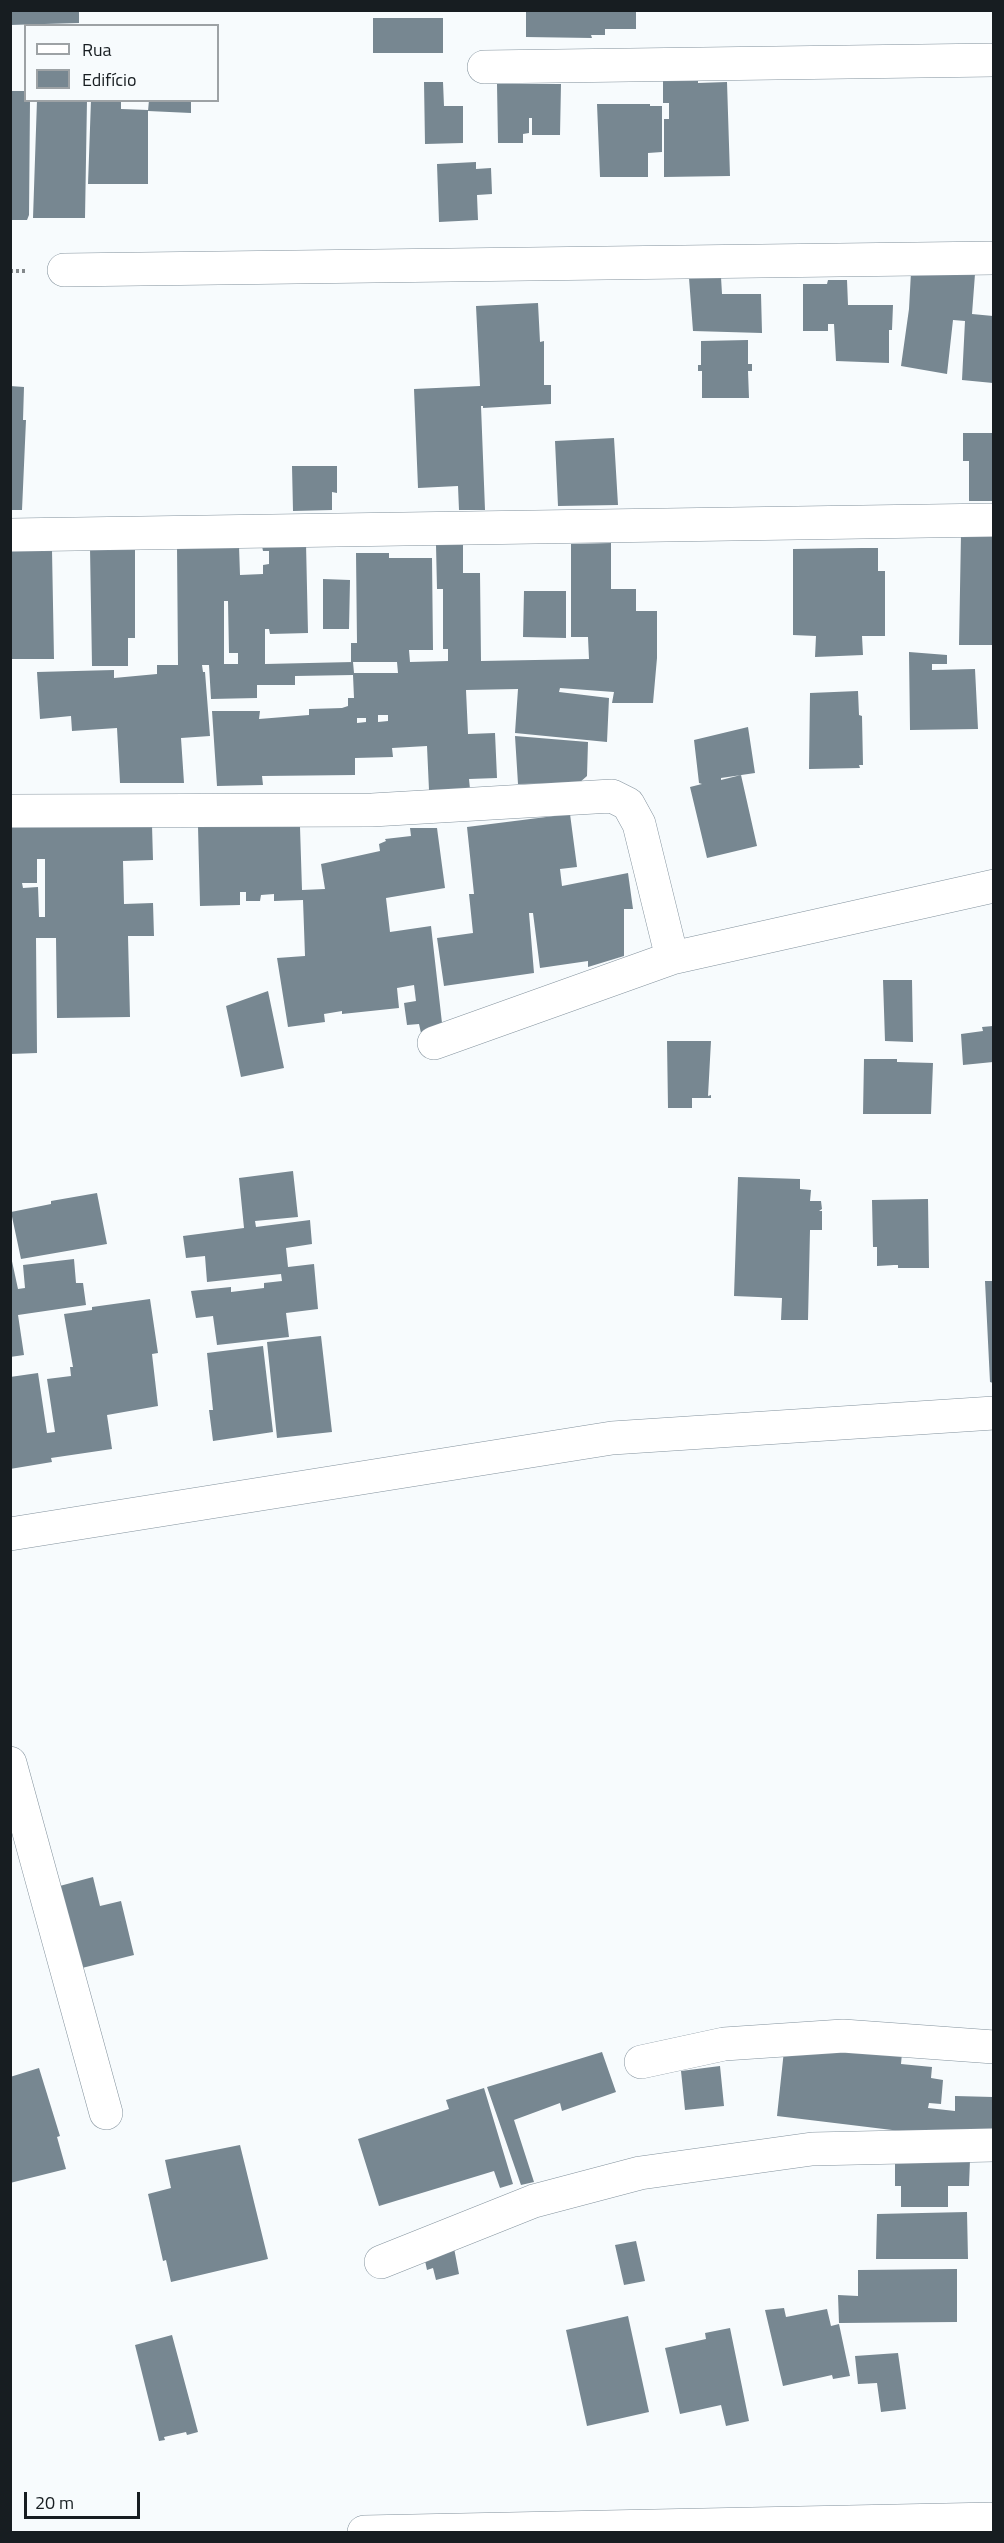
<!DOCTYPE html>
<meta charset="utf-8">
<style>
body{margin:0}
#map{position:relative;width:1004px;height:2543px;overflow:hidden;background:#f7fbfd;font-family:"Titillium Web",sans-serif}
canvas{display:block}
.frame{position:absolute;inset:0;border:12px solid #171d21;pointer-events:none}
.legend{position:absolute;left:24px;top:24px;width:195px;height:78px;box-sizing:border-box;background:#f7fbfd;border:2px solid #9da2a5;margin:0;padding:8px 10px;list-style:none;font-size:18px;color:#171d21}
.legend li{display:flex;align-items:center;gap:12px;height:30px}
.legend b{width:30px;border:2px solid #9da2a5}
.scale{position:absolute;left:24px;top:2492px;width:116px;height:27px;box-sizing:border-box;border:3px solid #171d21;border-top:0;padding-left:8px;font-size:18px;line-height:21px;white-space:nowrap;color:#171d21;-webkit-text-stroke:4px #f7fbfd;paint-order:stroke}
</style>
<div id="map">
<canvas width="1004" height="2543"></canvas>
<div class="frame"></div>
<ul class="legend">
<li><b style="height:8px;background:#fff"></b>Rua</li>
<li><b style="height:16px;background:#778791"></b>Edifício</li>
</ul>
<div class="scale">20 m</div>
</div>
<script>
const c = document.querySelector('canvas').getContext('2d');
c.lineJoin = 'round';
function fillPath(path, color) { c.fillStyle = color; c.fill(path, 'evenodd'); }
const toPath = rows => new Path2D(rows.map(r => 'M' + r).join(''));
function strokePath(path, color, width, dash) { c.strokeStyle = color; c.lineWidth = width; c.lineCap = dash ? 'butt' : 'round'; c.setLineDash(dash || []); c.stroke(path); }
const building = toPath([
 [10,10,79,10,79,23,10,25],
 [526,10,636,10,636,29,605,29,605,35,591,35,592,38,526,37],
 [373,18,443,18,443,53,373,53],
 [663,77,698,77,698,83,727,82,730,176,664,177,664,119,669,119,669,103,663,103],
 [424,82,443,82,444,106,463,106,463,143,425,144],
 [497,84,561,84,560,135,532,135,532,118,529,118,529,133,523,134,523,143,498,143],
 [10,91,26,91,26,100,30,100,29,215,27,220,10,220],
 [37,100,87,100,85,218,33,218],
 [91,100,121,100,121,109,148,110,148,184,88,184],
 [149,100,191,100,191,113,148,111],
 [597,104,650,104,650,106,662,106,662,152,648,153,648,177,600,177],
 [476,162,476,169,491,168,492,194,477,195,478,220,439,222,437,164],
 [911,272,975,274,972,314,993,316,993,383,962,380,965,321,953,320,947,374,901,366,909,309],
 [721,277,722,294,761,294,762,333,693,331,689,278],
 [828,280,847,280,848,305,893,305,892,330,889,330,889,363,836,361,834,324,828,324,828,331,803,331,803,284,827,284],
 [538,303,540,342,544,341,544,385,551,385,551,404,483,408,483,406,481,406,485,510,459,510,458,486,418,488,414,389,480,386,476,306],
 [748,340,748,364,752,364,752,371,748,371,749,398,702,398,702,371,698,371,698,365,701,365,701,341],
 [10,386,24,387,23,420,26,420,22,510,10,510],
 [963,433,993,433,993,501,969,501,969,461,963,461],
 [614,438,618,505,558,506,555,441],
 [292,466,337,466,337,493,332,492,332,510,293,511],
 [993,533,993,645,959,645,961,534],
 [306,543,308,633,270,634,269,629,265,629,265,664,353,662,354,673,398,673,397,662,351,662,351,643,357,643,356,553,389,553,389,558,432,558,433,650,409,650,410,662,448,661,448,649,443,649,443,589,437,589,436,545,463,545,463,573,480,573,481,661,589,659,588,637,571,637,571,544,611,543,611,589,636,589,636,611,657,611,657,658,653,703,612,703,614,692,560,688,559,692,609,698,607,742,515,733,518,689,466,690,468,734,495,733,497,778,469,779,470,789,429,790,427,746,392,748,393,757,355,758,355,775,262,776,263,785,217,786,212,711,260,711,259,719,309,715,309,709,342,708,348,706,348,698,354,698,353,675,295,676,295,685,257,685,257,698,211,699,209,665,202,665,203,672,205,672,210,736,181,738,184,783,120,783,117,728,72,731,71,716,40,719,37,672,114,670,114,678,157,674,157,665,178,665,177,546,239,546,240,575,263,574,263,565,269,564,269,551,263,551,262,546],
 [224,601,228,601,229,653,238,653,238,664,224,664],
 [378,715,388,715,388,721,378,722],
 [357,718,366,718,366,722,357,723],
 [135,547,135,638,128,638,128,666,92,666,90,548],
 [862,548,878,548,878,571,885,571,885,636,862,636,863,655,815,657,816,636,793,635,793,549],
 [52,550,54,659,10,659,10,551],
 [323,579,350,580,349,629,323,629],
 [524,591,566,591,566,638,523,637],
 [909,652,947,655,947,664,932,664,932,670,975,669,978,729,910,730],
 [858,691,859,715,862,716,863,765,859,765,860,768,809,769,810,693],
 [748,727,755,773,721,778,721,780,741,775,757,846,707,858,690,787,702,784,699,783,694,740],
 [515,736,588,742,587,776,579,783,518,784],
 [570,814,577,867,560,869,562,886,628,873,633,909,624,909,624,956,588,967,588,961,540,968,533,913,529,913,534,973,444,986,437,938,473,933,469,894,474,894,467,827],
 [10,820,152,825,153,860,123,861,124,904,153,903,154,936,128,936,130,1017,57,1018,56,938,36,938,37,1053,10,1054],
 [37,859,45,859,45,917,39,917,38,887,23,888,22,883,37,883],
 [198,826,300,827,302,890,325,889,321,864,380,851,379,844,386,841,385,839,411,836,410,828,437,828,445,888,386,898,390,932,431,926,442,1023,421,1033,419,1024,407,1025,404,1003,416,1001,414,985,397,988,399,1008,342,1014,342,1011,324,1014,325,1022,288,1027,277,958,305,956,303,900,274,901,274,894,261,895,260,901,246,901,246,892,240,892,240,905,200,906],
 [883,980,912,980,913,1042,885,1041],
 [268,991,284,1068,241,1077,226,1006],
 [993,1026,993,1062,963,1065,961,1034,983,1031,982,1027],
 [667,1041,711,1041,708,1096,711,1095,711,1098,692,1098,692,1108,668,1108],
 [864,1059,897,1059,897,1062,933,1063,931,1114,863,1114],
 [293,1171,298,1217,255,1221,256,1227,310,1220,312,1244,286,1248,288,1267,314,1264,318,1309,286,1313,289,1337,217,1345,213,1316,196,1318,191,1291,231,1287,231,1292,264,1288,264,1283,282,1281,281,1274,207,1282,205,1256,186,1258,183,1236,244,1228,239,1178],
 [738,1177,800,1179,800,1189,811,1190,810,1201,821,1201,822,1209,819,1211,822,1211,822,1230,810,1230,808,1320,781,1320,782,1298,734,1296],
 [97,1193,107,1244,21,1259,11,1212,51,1204,51,1201],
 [928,1199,929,1268,898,1268,898,1265,894,1265,877,1266,877,1247,873,1247,872,1200],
 [10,1252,18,1289,25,1288,23,1265,74,1259,76,1283,83,1283,86,1305,18,1315,24,1355,10,1357],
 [985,1281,993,1281,993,1383,990,1382],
 [150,1299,158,1353,152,1354,158,1406,107,1415,112,1449,51,1458,52,1462,10,1469,10,1377,38,1373,47,1433,55,1432,47,1379,71,1376,70,1367,73,1367,64,1314,92,1310,92,1307],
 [321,1336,332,1432,277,1438,267,1342],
 [263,1346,273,1432,213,1441,209,1410,213,1410,207,1353],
 [93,1877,100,1906,121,1901,134,1955,82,1968,56,1887],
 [785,2041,902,2053,901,2064,932,2067,931,2078,943,2080,941,2104,929,2103,928,2108,955,2111,955,2096,993,2097,993,2132,925,2134,777,2116],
 [602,2052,616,2092,562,2111,560,2103,514,2120,534,2182,521,2185,487,2087],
 [720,2066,724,2106,685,2110,681,2071],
 [39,2068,60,2136,57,2137,66,2169,10,2183,10,2077],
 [484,2088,513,2184,500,2188,494,2171,379,2206,358,2139,449,2109,446,2100],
 [240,2145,268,2259,171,2282,166,2260,163,2261,148,2194,171,2188,165,2160],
 [895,2160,970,2160,969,2186,948,2186,948,2207,901,2207,901,2186,895,2186],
 [967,2212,968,2259,876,2259,877,2214],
 [636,2241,645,2281,624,2285,615,2245],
 [454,2248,459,2274,436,2280,433,2268,427,2270,424,2256],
 [957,2269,957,2322,839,2323,838,2295,858,2296,858,2270],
 [784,2308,786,2317,827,2309,831,2326,839,2324,850,2376,833,2379,832,2375,783,2386,765,2310],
 [628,2316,649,2412,587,2426,566,2330],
 [730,2328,749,2421,726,2426,721,2405,680,2414,665,2348,706,2339,705,2333],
 [172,2335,198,2432,187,2435,186,2432,164,2437,165,2440,159,2441,135,2345],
 [898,2353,906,2409,881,2412,877,2383,858,2384,855,2356]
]);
const path = toPath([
 [10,271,28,271]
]);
const street = toPath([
 [484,67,994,60],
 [64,270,994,258],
 [10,535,994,520],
 [10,811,372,810,612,796,628,804,639,824,672,958],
 [434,1043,672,958,994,886],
 [10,1534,612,1438,994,1413],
 [10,1763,106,2113],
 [641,2062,724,2044,843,2036,994,2047],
 [381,2262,534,2201,640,2173,812,2149,994,2145],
 [364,2532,994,2519]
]);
fillPath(building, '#778791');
strokePath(street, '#83929d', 34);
strokePath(path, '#83888b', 4, [3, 3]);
strokePath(street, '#fff', 33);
</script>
